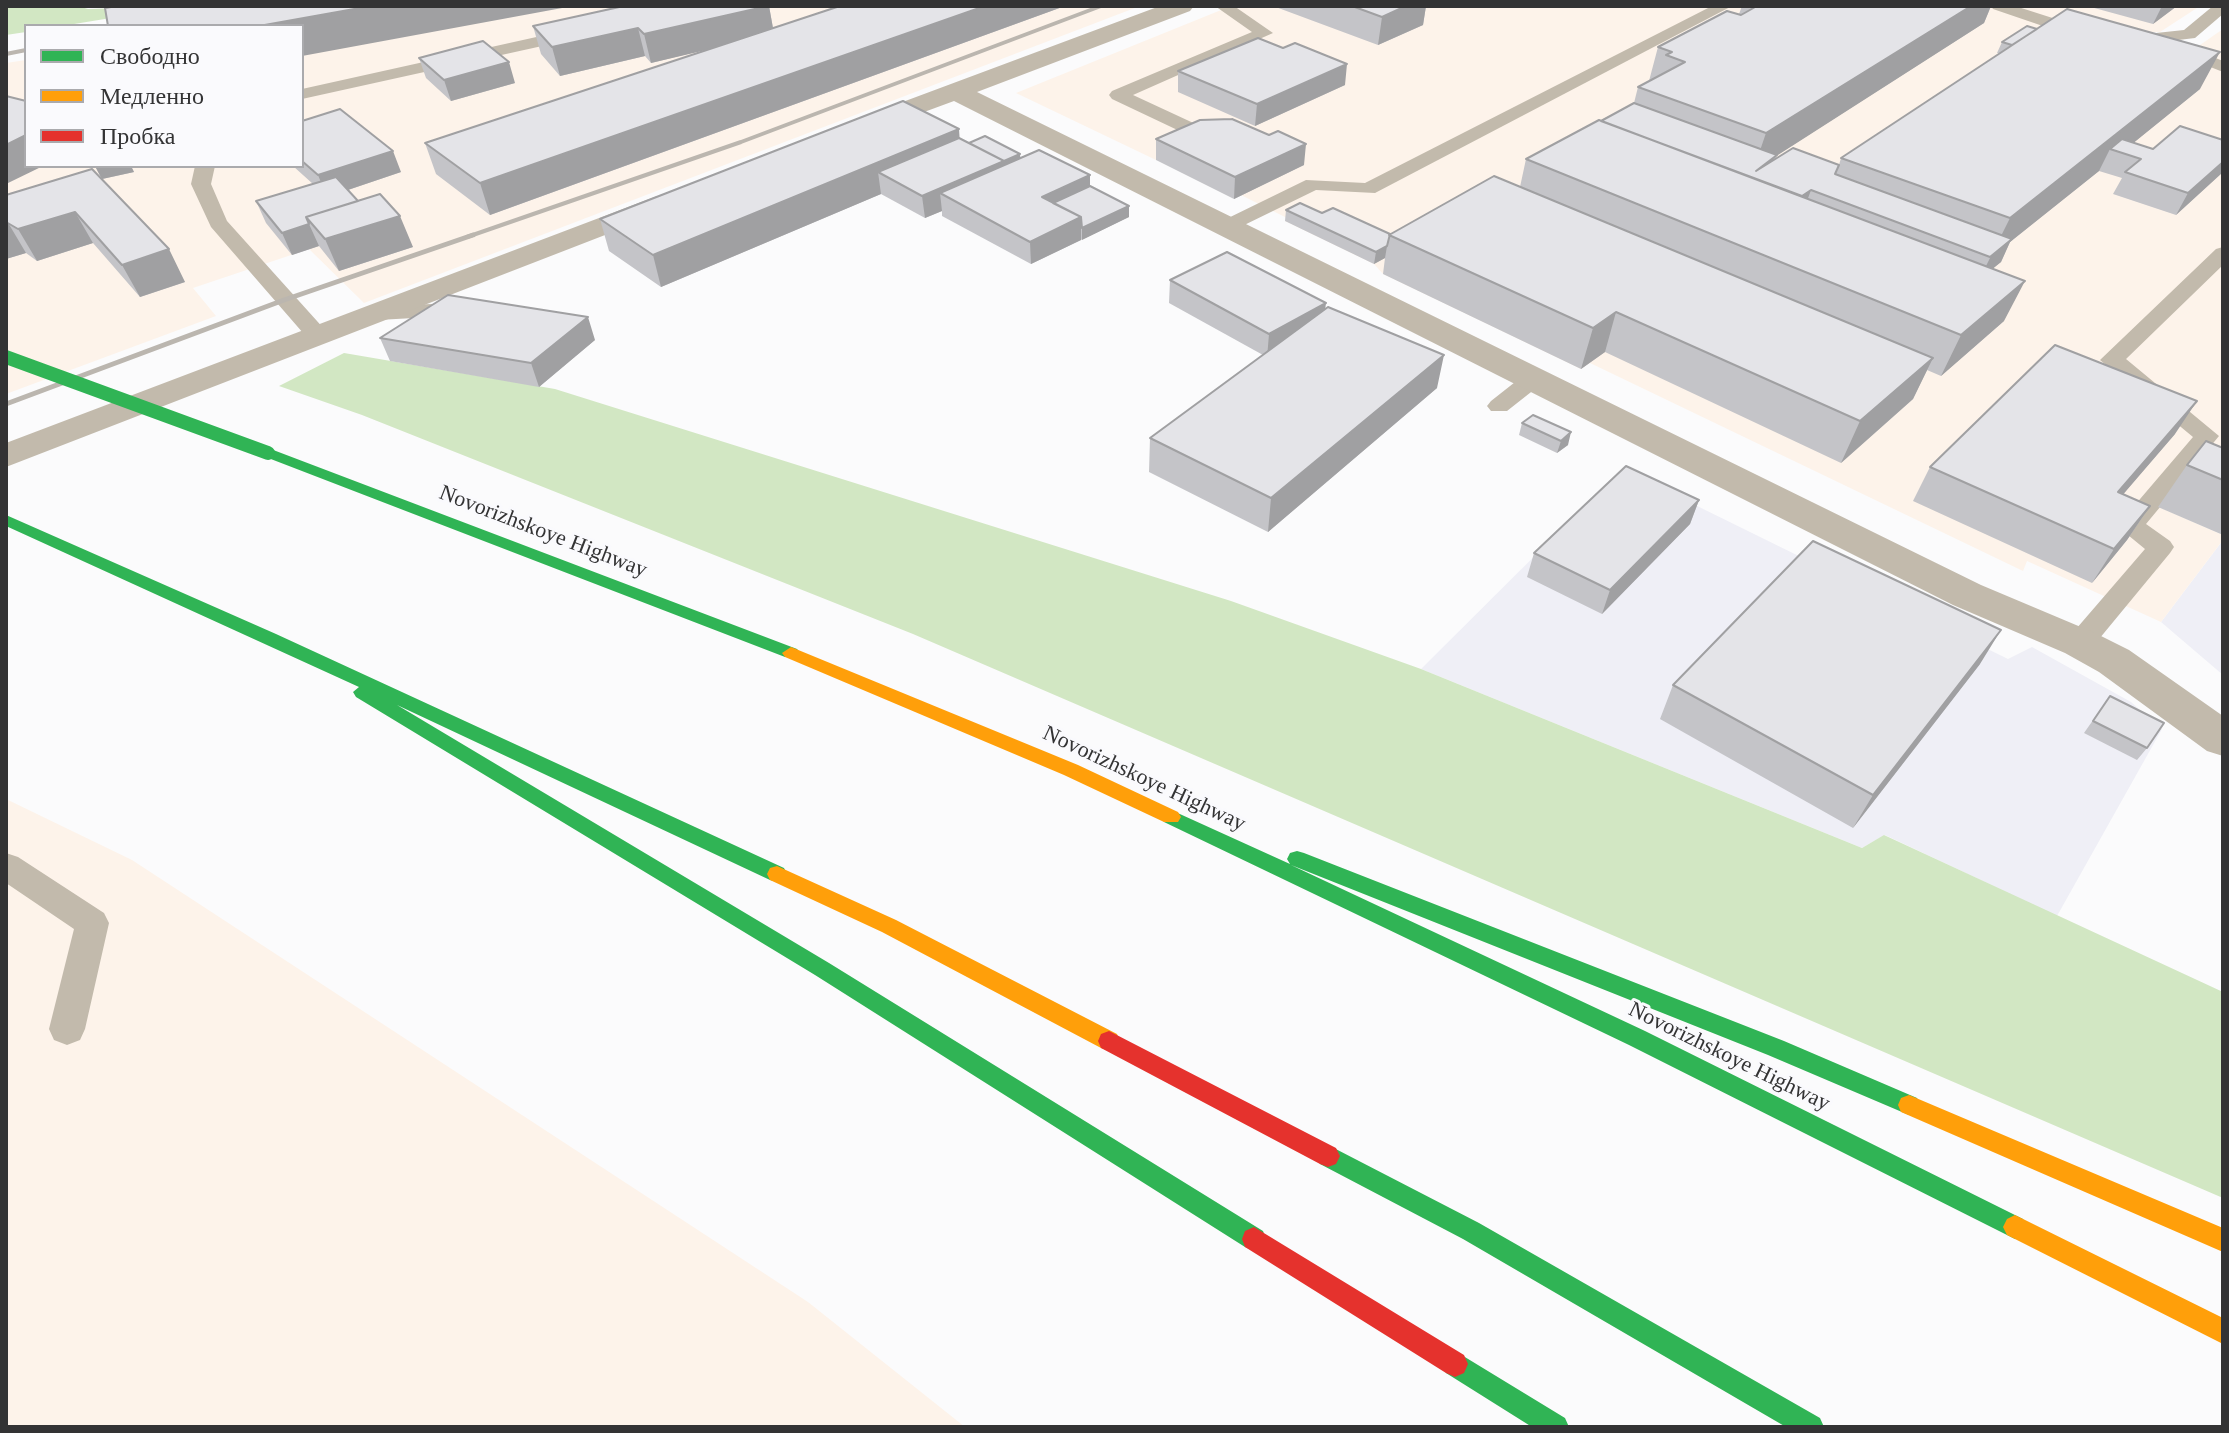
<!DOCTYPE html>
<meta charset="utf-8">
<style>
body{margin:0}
#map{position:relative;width:2229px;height:1433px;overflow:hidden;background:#fbfbfc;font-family:"Times New Roman",serif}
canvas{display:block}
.frame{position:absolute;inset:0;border:8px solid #333334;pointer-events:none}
.legend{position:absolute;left:24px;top:24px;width:280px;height:144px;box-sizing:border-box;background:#fafafd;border:2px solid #aaaaad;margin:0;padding:10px 14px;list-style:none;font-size:24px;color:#333334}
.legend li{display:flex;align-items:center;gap:16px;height:40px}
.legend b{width:40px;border:2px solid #aaaaad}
</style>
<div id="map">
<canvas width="2229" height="1433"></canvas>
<div class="frame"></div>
<ul class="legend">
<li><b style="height:10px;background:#30b455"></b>Свободно</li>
<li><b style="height:10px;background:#ff9f0a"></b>Медленно</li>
<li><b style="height:10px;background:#e5322d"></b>Пробка</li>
</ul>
</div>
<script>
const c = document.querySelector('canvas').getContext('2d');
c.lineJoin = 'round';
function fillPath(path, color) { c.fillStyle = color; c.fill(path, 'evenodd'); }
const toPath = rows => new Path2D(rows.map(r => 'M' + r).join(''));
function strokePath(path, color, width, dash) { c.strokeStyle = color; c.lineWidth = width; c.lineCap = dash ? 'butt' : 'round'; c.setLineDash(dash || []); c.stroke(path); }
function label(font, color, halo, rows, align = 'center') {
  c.font = font + ' "Times New Roman",serif'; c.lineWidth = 6; c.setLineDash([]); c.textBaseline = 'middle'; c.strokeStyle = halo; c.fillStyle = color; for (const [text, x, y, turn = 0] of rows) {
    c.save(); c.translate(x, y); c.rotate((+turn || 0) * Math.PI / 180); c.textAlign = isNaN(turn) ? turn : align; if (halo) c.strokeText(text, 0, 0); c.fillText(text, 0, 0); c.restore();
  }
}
const built = toPath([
 [1622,469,2008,659,2032,647,2131,702,2162,729,2057,916,1885,835,1862,848,1421,669],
 [2223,540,2223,675,2161,622]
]);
const industrial = toPath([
 [333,6,1140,6,364,303,309,249,193,288,216,316,6,394,6,63,26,60,26,166,302,166,302,26],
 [1231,6,2200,6,2160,32,2123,33,2177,61,2223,29,2223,502,2159,507,2223,535,2223,540,2161,622,2027,561,2023,571,1590,363,1581,369,1383,274,1374,264,1285,221,1289,219,1241,195,1199,141,1156,160,1016,93],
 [6,799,132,860,808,1302,965,1427,6,1427]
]);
const green = toPath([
 [6,6,78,6,88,9,184,6,62,26,26,26,26,32,6,35],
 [344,353,555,389,1231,601,1421,669,1862,848,1884,835,2223,992,2223,1198,913,634,362,415,279,386]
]);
const lane = toPath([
 [1215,6,1234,6,1273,33,1133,95,1202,127,1204,131,1202,135,1188,135,1112,99,1109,95,1112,91,1252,32,1215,6],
 [1712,6,1732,6,1375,193,1316,190,1232,231,1218,231,1215,227,1218,223,1306,180,1365,183,1712,6],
 [1991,6,2015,6,2090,30,2092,34,2084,39,2078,38,1993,9,1991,6],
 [2213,6,2223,6,2223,14,2195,38,2128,46,2120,41,2128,36,2184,30,2213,6],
 [577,28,583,29,585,33,583,37,302,99,302,89,577,28],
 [2176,42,2223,61,2223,72,2170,51,2168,47,2176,42],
 [195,166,215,166,211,184,227,221,326,331,329,336,326,341,310,341,211,227,191,184,195,166],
 [2223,247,2223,265,2126,359,2219,436,2146,524,2170,541,2174,547,2170,553,2090,650,2080,653,2070,650,2066,643,2070,636,2145,549,2117,526,2193,437,2100,360,2216,249,2223,247],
 [460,303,471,310,468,315,378,320,367,313,378,306,460,303],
 [1532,373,1540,375,1544,380,1540,385,1507,411,1491,411,1487,406,1491,401,1524,375,1532,373],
 [6,853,18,857,104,913,109,923,85,1029,80,1040,67,1045,54,1040,49,1029,74,929,6,883,6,853]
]);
const street = toPath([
 [1160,6,1194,6,1190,11,977,92,1981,585,2095,633,2129,650,2223,716,2223,756,2207,751,2099,672,2065,653,1953,605,954,101,859,136,849,134,845,128,849,122,1160,6],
 [657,196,667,199,672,205,667,211,6,467,6,443,657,196]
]);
const fast = toPath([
 [268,448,797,649,800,653,797,657,785,657,263,456,263,450,268,448],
 [6,515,276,634,784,868,787,874,784,880,777,882,770,880,397,705,829,963,1263,1231,1266,1239,1263,1247,1254,1251,1245,1247,815,975,356,697,353,692,359,687,6,526,6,515],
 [1171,810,1290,864,1287,859,1290,853,1297,851,1304,853,1784,1041,1917,1098,1920,1105,1917,1112,1909,1115,1768,1055,1291,865,1645,1031,2023,1219,2027,1227,2023,1235,2015,1239,2007,1235,1629,1045,1164,822,1161,817,1164,812,1171,810],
 [1328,1145,1479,1223,1820,1418,1824,1427,1786,1427,1463,1239,1320,1164,1316,1156,1320,1148,1328,1145],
 [1455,1351,1565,1418,1569,1427,1532,1427,1446,1373,1442,1364,1446,1355,1455,1351]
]);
const slow = toPath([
 [791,647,1078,765,1178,812,1181,817,1178,822,1164,822,1064,775,785,657,782,653,791,647],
 [777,866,896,920,1117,1034,1120,1041,1117,1048,1109,1051,1101,1048,882,932,770,880,767,874,770,868,777,866],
 [1909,1095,2223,1228,2223,1252,1901,1112,1898,1105,1901,1098,1909,1095],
 [2015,1215,2223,1318,2223,1344,2007,1235,2003,1227,2007,1219,2015,1215]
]);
const jam = toPath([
 [1109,1031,1336,1148,1340,1156,1336,1164,1328,1167,1320,1164,1101,1048,1098,1041,1101,1034,1109,1031],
 [1254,1227,1464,1355,1468,1364,1464,1373,1455,1377,1446,1373,1245,1247,1242,1239,1245,1231,1254,1227]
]);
const railFar1 = toPath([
 [6,54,26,50],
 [467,237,741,142,1101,6]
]);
const rail = toPath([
 [6,404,284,300,473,235]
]);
const fastBridge = toPath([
 [6,357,268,453]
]);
const wall = toPath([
 [769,6,773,28,840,6,1065,6,490,215,436,174,425,143,712,48,651,63,645,56,560,76,541,54,533,26],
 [1273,6,1426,6,1423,25,1378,45],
 [1742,6,1991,6,1984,23,1777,155,1776,158,1839,165,1841,158,2000,53,1997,53,2002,42,2200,89,2133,143,2153,149,2223,140,2223,172,2176,215,2113,194,2122,178,2099,171,2010,242,2001,262,1993,268,2004,321,1941,376,1927,370,1913,399,1841,463,1605,352,1581,369,1383,274,1385,258,1374,264,1285,221,1286,210,1322,213,1390,234,1520,187,1526,159,1634,103,1638,87,1649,81,1658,47,1739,14],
 [2087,6,2177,6,2153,24],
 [419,58,515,83,451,101,426,78],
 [1178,71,1345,85,1255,126,1178,92],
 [302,121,401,172,348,190,358,201,413,247,339,271,319,246,292,255,266,223,256,201,313,184,293,166,302,166],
 [1156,139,1304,165,1234,199,1156,160],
 [969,143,1020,154,1020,158,1090,175,1090,186,1129,206,1129,217,1031,264,942,216,942,211,925,218,881,194,661,287,609,251,600,219],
 [95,166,131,166,134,172,102,179,185,282,140,297,93,243,37,261,26,253,6,259,6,195,101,178],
 [1170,280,1325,309,1437,388,1268,532,1149,472,1150,438,1263,355,1169,303],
 [380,338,595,340,539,387,390,361],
 [1522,423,1568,445,1557,453,1519,435],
 [2175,434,2123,494,2150,506,2127,540,2092,583,1913,501,1930,467],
 [2223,448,2223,535,2158,507,2187,465],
 [1699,500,1690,524,1602,614,1527,577,1534,553],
 [1980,664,1853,828,1660,719,1673,685],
 [2110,696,2147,748,2137,760,2084,733]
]);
const shadedWall = toPath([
 [371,6,573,6,302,56,302,26,259,26],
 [769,6,774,34,651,63,644,34],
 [985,6,1065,6,490,215,480,183],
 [1406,6,1426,6,1423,25,1378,45,1382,17],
 [1971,6,1991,6,1984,23,1753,171,1766,133],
 [2162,6,2177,6,2153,24],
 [638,28,645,56,560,76,552,47],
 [2220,52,2200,89,2121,153,2110,149,2099,171,2010,242,2001,262,1979,280,2010,218],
 [509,62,515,83,451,101,444,80],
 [1347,64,1345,85,1255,126,1257,104],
 [959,129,961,159,878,172,881,194,661,287,653,255],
 [26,135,26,166,43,166,6,184,6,145],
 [1306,144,1304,165,1234,199,1235,177],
 [393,151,401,172,327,197,318,175],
 [1020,154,1021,165,940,193,942,211,925,218,922,196],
 [2223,162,2223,172,2176,215,2188,193],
 [103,166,131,166,134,172,102,179,96,168],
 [1090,175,1090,197,1054,214,1042,197],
 [1811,190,1803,212,1800,198],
 [1129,206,1129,217,1082,240,1082,228],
 [75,212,93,243,37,261,18,229],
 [400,216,413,247,339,271,325,239],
 [1081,217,1081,240,1031,264,1030,242],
 [7,221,26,253,6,259,6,222],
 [309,224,319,246,292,255,282,233],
 [1387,246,1385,258,1374,264,1376,252],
 [169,249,185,282,140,297,122,265],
 [2025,281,2004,321,1941,376,1961,335],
 [1326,303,1323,326,1267,358,1269,334],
 [1616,312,1605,352,1581,369,1593,328],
 [588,317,595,340,539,387,531,363],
 [1444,355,1437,388,1268,532,1271,498],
 [1933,358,1913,399,1841,463,1860,421],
 [2197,401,2175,434,2096,526,2118,492],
 [1571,432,1568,445,1557,453,1561,441],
 [1699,500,1690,524,1602,614,1610,590],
 [2150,506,2127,540,2092,583,2114,549],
 [2001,630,1980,664,1853,828,1873,795]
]);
const building = toPath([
 [117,6,371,6,259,26,108,26,105,8,117,6],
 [624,6,768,6,644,34,638,28,552,47,533,26,624,6],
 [840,6,985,6,480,183,425,143,840,6],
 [1352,6,1406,6,1382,17,1352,6],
 [1756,6,1971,6,1766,133,1638,87,1685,62,1666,55,1672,52,1658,47,1727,11,1741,15,1757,6,1756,6],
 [2067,9,2220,52,2010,218,1841,158,2067,9],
 [2027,26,2037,29,2012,45,2002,42,2027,26],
 [1258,38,1283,48,1295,43,1347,64,1257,104,1178,71,1258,38],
 [483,41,509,62,444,80,419,58,483,41],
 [6,96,26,101,26,135,6,145,6,96],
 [903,101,959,129,653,255,600,219,903,101],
 [1634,103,1777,155,1756,171,1793,148,1839,165,1835,174,2012,239,1990,257,1811,190,1802,196,1601,121,1634,103],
 [340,109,393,151,318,175,302,161,302,121,340,109],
 [1232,119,1269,135,1278,131,1306,144,1235,177,1156,139,1200,120,1232,119],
 [1599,120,2025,281,1961,335,1526,159,1599,120],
 [2180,126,2223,140,2223,162,2188,193,2125,172,2141,159,2110,149,2122,139,2153,149,2180,126],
 [985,136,1020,154,1004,161,969,143,985,136],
 [959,138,1004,161,922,196,878,172,959,138],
 [1039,150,1090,175,1042,197,1081,217,1030,242,940,193,1039,150],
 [92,169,169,249,122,265,75,212,18,229,6,222,6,195,92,169],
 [1494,176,1933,358,1860,421,1616,312,1593,328,1389,235,1494,176],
 [336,177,358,201,306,217,309,224,282,233,256,201,336,177],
 [1090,186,1129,206,1082,228,1081,217,1053,203,1090,186],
 [380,194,400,216,325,239,306,217,380,194],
 [1300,203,1322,213,1333,208,1390,234,1387,246,1376,252,1286,210,1300,203],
 [1227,252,1326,303,1269,334,1170,280,1227,252],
 [448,295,588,317,531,363,380,338,448,295],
 [1328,307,1444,355,1271,498,1150,438,1328,307],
 [2055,345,2197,401,2118,492,2150,506,2114,549,1930,467,2055,345],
 [1533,415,1571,432,1561,441,1522,423,1533,415],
 [2206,441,2223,448,2223,480,2187,465,2206,441],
 [1626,466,1699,500,1610,590,1534,553,1626,466],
 [1813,541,2001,630,1873,795,1673,685,1813,541],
 [2110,696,2164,723,2147,748,2093,721,2110,696]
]);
const streetNames = [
 ["Novorizhskoye Highway",543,532,21],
 ["Novorizhskoye Highway",1144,779,25],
 ["Novorizhskoye Highway",1729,1057,26]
];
fillPath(built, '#efeff6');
fillPath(industrial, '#fdf3ea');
fillPath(green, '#d2e7c3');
fillPath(lane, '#c2baac');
fillPath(street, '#c2baac');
fillPath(fast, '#30b455');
fillPath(slow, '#ff9f0a');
fillPath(jam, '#e5322d');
strokePath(railFar1, '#bbb6af', 4);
strokePath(rail, '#bbb6af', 5);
strokePath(fastBridge, '#30b455', 14);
fillPath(wall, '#c4c4c8');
fillPath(shadedWall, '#a0a0a2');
fillPath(building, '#e4e4e8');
strokePath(building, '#a0a0a2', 2);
label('22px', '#333334', '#fafafd', streetNames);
</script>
